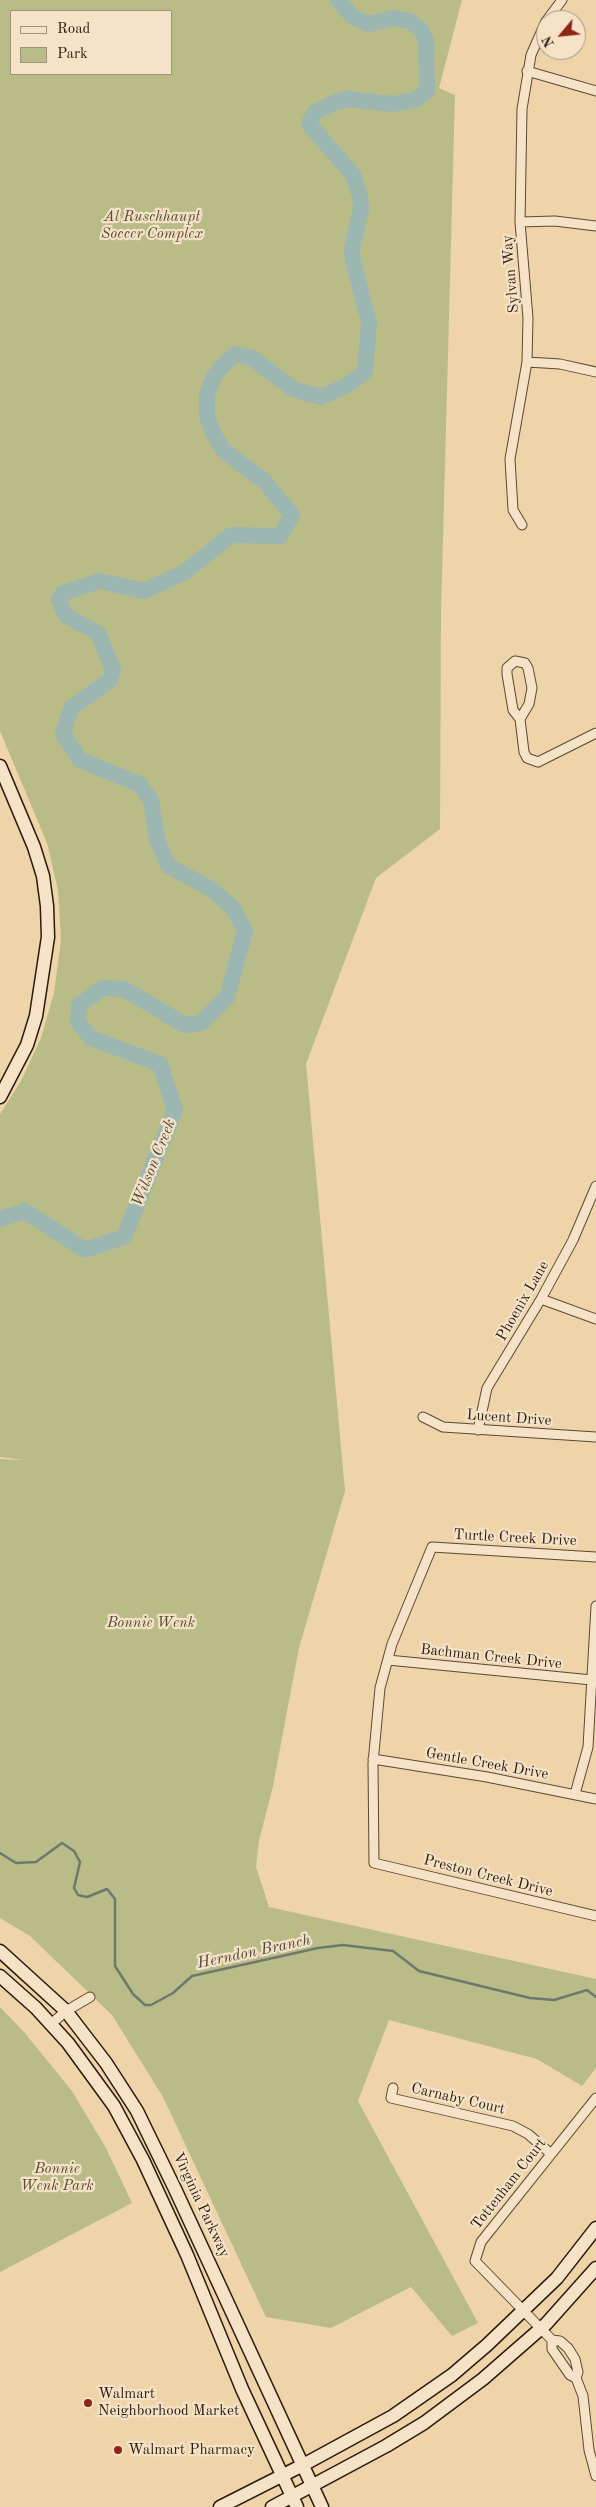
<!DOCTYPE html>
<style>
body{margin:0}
#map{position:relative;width:596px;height:2507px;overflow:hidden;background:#efd3a9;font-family:"Old Standard TT",serif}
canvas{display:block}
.legend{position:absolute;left:10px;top:10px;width:162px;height:65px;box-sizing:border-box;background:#f5e2c7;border:1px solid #a4927c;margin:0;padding:6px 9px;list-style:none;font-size:15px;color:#2a1b0b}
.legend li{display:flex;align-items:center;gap:10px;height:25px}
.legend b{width:25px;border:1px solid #a4927c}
.north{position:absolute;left:536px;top:10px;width:50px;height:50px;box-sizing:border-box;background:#f5e2c7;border:1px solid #a4927c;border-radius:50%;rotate:242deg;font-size:14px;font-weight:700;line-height:20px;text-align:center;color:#2a1b0b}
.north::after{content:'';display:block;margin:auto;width:18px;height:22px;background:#8f2418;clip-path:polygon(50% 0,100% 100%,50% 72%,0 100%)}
</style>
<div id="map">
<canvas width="596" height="2507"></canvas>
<ul class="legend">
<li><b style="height:6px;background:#f5e2c7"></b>Road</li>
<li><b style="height:14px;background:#babc87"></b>Park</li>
</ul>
<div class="north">N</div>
</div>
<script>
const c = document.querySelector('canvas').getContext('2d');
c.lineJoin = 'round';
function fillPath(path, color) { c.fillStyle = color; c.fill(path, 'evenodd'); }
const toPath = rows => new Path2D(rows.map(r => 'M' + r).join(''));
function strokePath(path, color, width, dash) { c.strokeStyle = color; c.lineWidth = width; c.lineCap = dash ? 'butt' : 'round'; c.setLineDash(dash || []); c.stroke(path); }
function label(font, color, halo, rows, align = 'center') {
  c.font = font + ' "Old Standard TT",serif'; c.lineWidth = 4.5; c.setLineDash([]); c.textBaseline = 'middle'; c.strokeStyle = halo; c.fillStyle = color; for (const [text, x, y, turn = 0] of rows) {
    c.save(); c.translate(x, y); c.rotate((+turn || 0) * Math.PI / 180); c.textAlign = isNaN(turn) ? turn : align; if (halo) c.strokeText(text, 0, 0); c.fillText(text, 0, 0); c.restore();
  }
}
const green = toPath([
 [0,0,462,0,439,88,455,95,441,613,440,829,376,878,306,1064,345,1491,299,1648,273,1786,259,1841,256,1867,269,1907,596,1979,596,2068,582,2086,537,2059,389,2020,358,2101,478,2323,452,2336,411,2287,331,2328,266,2317,163,2097,112,2015,30,1936,0,1918,0,1459,25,1460,0,1457,0,1114,21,1081,41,1038,54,993,61,940,58,890,47,843,0,731],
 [11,11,171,11,171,74,11,74],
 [0,2007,24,2032,72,2091,106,2148,132,2203,0,2272]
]);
const stream = toPath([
 [0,1853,16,1863,36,1862,62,1843,74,1851,80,1862,74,1888,78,1895,87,1897,107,1889,115,1899,115,1966,133,1994,145,2005,151,2005,173,1993,192,1976,318,1948,343,1945,393,1951,419,1971,530,1998,554,2000,587,1990,596,1997]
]);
const river = toPath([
 [0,1219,25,1211,85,1250,124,1237,175,1110,160,1064,91,1038,78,1022,79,1005,103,988,124,989,185,1025,201,1023,227,997,245,931,233,908,211,889,168,866,157,839,151,800,139,784,80,760,63,734,71,708,110,680,113,670,98,633,65,615,59,599,63,593,100,581,144,591,185,572,231,535,280,536,292,515,264,481,223,450,212,431,207,416,207,395,212,380,221,367,236,354,252,358,293,389,321,397,346,386,365,372,369,323,353,260,352,249,361,209,360,196,353,175,309,124,314,113,333,103,347,99,393,104,415,100,427,91,426,40,421,30,410,21,393,18,369,24,353,17,338,0]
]);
const street = toPath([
 [547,20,562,0],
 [527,71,596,91],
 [520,222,555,221,596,226],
 [527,362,560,364,596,372],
 [522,525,513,510,510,459,527,362,528,318,520,222,522,109,531,55,546,21],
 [515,661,525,663,528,668,532,688,529,704,520,719,513,710,507,674,507,668,515,661],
 [520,719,524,752,527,758,538,762,596,733],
 [541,1299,596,1319],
 [423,1417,443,1427,596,1437],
 [478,1430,487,1388,541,1299,573,1240,596,1186],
 [596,1557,432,1547,392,1644,380,1688,373,1763,374,1863,596,1916],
 [388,1660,592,1680],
 [373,1759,487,1777,596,1799],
 [575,1794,588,1747,596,1606],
 [51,2024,66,2011,90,1997],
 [393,2088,391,2098,513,2126,528,2134,550,2153],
 [596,2098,481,2242,475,2261,552,2340,560,2341,568,2348,575,2359,578,2372,576,2378,583,2396,589,2450,596,2476],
 [552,2340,552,2349,570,2375,576,2378]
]);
const secondary = toPath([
 [0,766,34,847,43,876,47,906,48,937,36,1016,27,1045,0,1097],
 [0,1951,66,2011,106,2063,137,2111,175,2189,322,2507],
 [0,1976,36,2008,68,2043,114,2106,143,2160,187,2255,242,2389,297,2507],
 [220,2507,303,2465,393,2416,452,2375,487,2345,557,2278,596,2228],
 [272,2507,386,2446,424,2423,483,2379,546,2324,596,2268]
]);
const markers = [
 [88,2403,5,"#8f2418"],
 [118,2450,5,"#8f2418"]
];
const parkNames = [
 ["Al Ruschhaupt",152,217],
 ["Soccer Complex",152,234],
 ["Bonnie Wenk",151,1623],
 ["Bonnie",57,2169],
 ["Wenk Park",57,2186]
];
const streetNames = [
 ["Sylvan Way",511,274,-95],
 ["Phoenix Lane",523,1301,-60],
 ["Lucent Drive",509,1418,4],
 ["Turtle Creek Drive",515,1538,3],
 ["Bachman Creek Drive",491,1657,6],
 ["Gentle Creek Drive",487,1764,10],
 ["Preston Creek Drive",488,1876,14],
 ["Carnaby Court",458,2099,13],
 ["Tottenham Court",509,2184,-52],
 ["Virginia Parkway",201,2205,65]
];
const poiNames = [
 ["Walmart",98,2394],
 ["Neighborhood Market",98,2411],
 ["Walmart Pharmacy",128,2450]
];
const waterNames = [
 ["Wilson Creek",154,1163,-68],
 ["Herndon Branch",254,1952,-12]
];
fillPath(green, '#babc87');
strokePath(stream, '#6e786f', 2.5);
strokePath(river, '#9cb6b1', 16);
strokePath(street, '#5b4932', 11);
strokePath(secondary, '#2a1b0b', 15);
strokePath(street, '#f5e2c7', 9);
strokePath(secondary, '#f5e2c7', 12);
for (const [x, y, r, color] of markers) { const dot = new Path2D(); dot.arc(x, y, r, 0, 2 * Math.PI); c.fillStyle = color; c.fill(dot); strokePath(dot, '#f5e2c7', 2); }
label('italic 15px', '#554b30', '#f5e2c7', parkNames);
label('15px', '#2a1b0b', '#f5e2c7', streetNames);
label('15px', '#2a1b0b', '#f5e2c7', poiNames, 'left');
label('italic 16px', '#4c4a3d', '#f5e2c7', waterNames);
</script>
